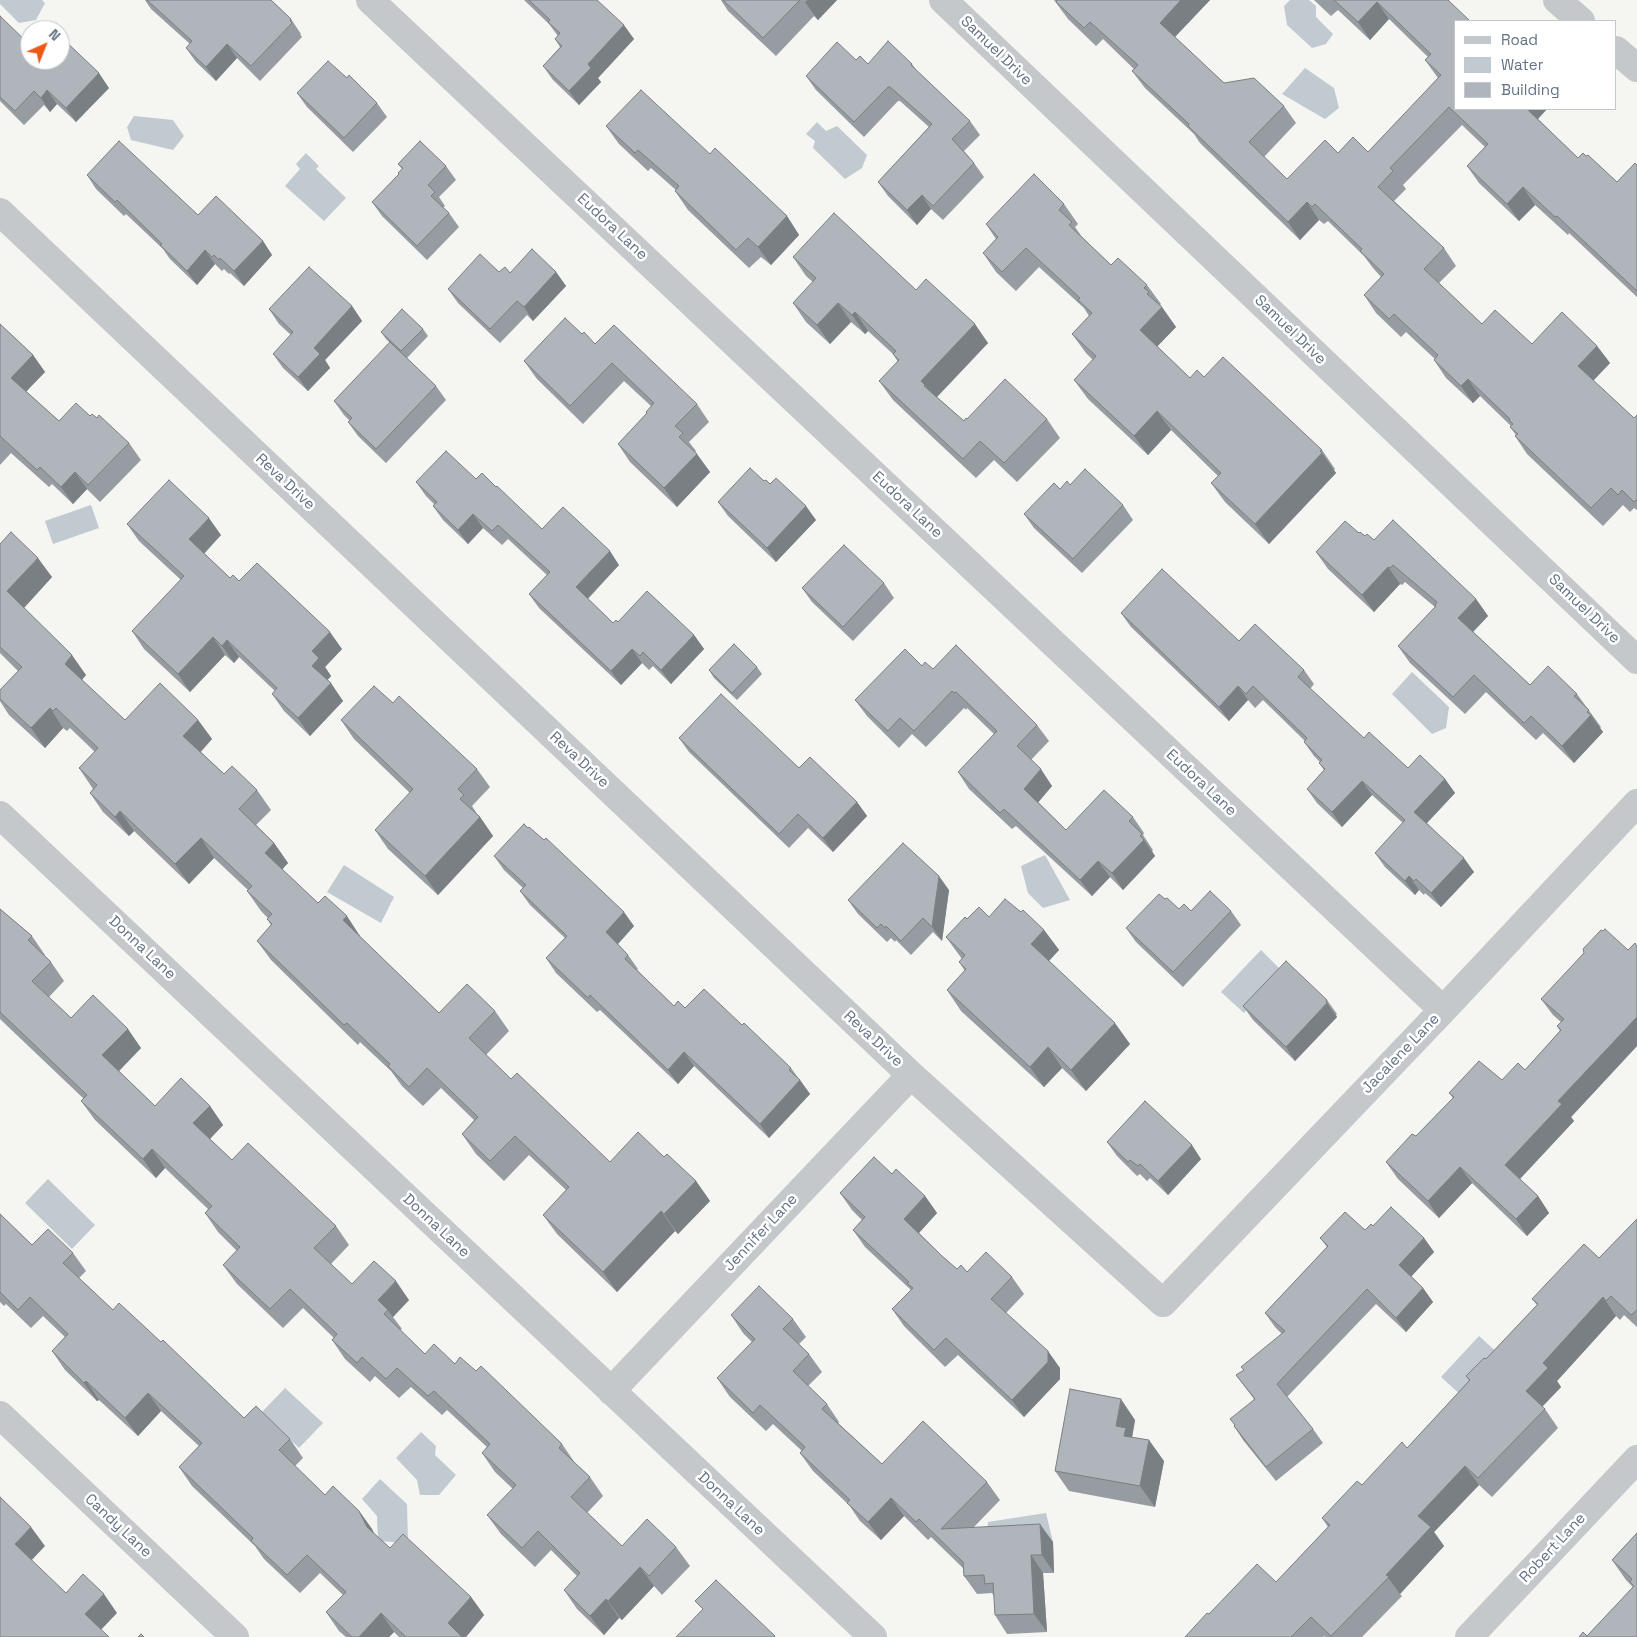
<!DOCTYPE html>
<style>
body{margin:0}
#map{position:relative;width:1637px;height:1637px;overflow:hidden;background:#f5f5f1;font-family:"Space Grotesk",sans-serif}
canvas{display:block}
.legend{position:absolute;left:1454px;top:20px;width:162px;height:90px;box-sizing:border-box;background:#fff;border:1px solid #c0c7ce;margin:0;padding:6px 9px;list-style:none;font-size:15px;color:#627284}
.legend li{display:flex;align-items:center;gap:10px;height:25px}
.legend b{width:25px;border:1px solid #c0c7ce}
.north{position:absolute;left:20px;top:20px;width:50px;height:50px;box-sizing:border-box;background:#fff;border:1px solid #c0c7ce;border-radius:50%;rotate:44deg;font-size:14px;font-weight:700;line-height:20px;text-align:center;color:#627284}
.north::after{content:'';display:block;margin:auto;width:18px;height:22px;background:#ef5917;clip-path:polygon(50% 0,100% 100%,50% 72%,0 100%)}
</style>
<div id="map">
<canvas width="1637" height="1637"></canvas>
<ul class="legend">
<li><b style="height:6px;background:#c4c8cb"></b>Road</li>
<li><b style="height:14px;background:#c0cad0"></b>Water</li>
<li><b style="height:14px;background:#afb5bb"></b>Building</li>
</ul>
<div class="north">N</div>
</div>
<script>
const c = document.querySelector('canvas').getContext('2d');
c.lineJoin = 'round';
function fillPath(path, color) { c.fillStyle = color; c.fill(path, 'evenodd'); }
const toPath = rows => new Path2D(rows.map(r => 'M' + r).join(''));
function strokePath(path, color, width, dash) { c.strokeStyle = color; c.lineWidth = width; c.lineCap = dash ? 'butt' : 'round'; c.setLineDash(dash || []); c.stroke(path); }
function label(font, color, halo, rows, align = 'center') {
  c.font = font + ' "Space Grotesk",sans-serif'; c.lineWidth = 5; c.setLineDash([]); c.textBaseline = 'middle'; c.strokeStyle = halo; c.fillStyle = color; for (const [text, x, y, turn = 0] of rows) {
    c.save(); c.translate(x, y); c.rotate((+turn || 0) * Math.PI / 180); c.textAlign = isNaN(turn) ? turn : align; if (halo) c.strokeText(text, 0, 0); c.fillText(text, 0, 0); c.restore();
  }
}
const water = toPath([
 [0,0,42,0,45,3,36,20,19,23,0,4],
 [1290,0,1309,0,1316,6,1316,17,1333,34,1326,44,1312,48,1287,25,1284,6],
 [1305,68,1334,88,1339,108,1325,119,1282,94],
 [134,116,173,120,184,136,173,150,131,140,127,127],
 [817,122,826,131,837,126,867,155,862,168,845,179,813,148,815,141,806,134],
 [306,153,319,166,316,169,346,198,324,221,285,186,300,169,296,164],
 [91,505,99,528,53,544,45,521],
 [1412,672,1449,707,1446,728,1432,734,1392,694],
 [1045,855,1070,900,1043,908,1028,893,1021,866],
 [344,865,394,897,381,923,327,892],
 [1261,950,1283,972,1244,1013,1221,992],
 [48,1179,95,1225,72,1249,25,1203],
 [1479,1336,1500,1355,1462,1396,1441,1377],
 [285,1388,323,1423,299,1448,262,1412],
 [421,1432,436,1446,435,1455,456,1475,439,1495,420,1495,417,1480,396,1458],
 [380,1479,407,1504,408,1543,378,1541,377,1516,362,1499],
 [1046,1513,1053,1542,985,1546,988,1522]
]);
const minor = toPath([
 [370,0,1443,1010],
 [943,0,1637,660],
 [1557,0,1581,21],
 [1616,50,1637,68],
 [0,212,911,1075,1163,1303,1443,1010,1637,803],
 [0,815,873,1637],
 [611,1391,911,1075],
 [0,1415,235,1637],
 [1469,1637,1637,1459]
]);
const wall = toPath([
 [145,0,271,0,291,19,301,34,300,34,302,37,260,81,237,58,216,81,196,62,186,48,190,44,151,9],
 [524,0,597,0,634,39,598,78,601,82,579,105,553,80,543,66,560,47,555,39,558,36,549,24],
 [721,0,837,0,818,20,814,16,776,56,728,11],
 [1054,0,1210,0,1175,37,1224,83,1284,106,1296,123,1264,157,1287,179,1338,153,1368,152,1438,78,1425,60,1428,57,1389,19,1370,40,1338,10,1331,16,1314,0,1448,0,1456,109,1547,109,1538,119,1578,158,1617,182,1637,165,1637,297,1569,233,1568,235,1535,205,1519,221,1479,183,1467,166,1485,147,1462,125,1403,185,1406,189,1394,201,1444,248,1456,266,1439,283,1482,324,1532,344,1597,346,1610,363,1593,381,1634,418,1637,415,1637,510,1634,508,1630,512,1623,505,1603,526,1527,454,1515,436,1516,435,1510,427,1511,426,1480,396,1473,403,1446,378,1434,360,1435,359,1406,332,1401,337,1376,313,1364,295,1381,277,1373,268,1364,256,1328,221,1324,224,1319,220,1300,240,1200,143,1194,134,1145,88,1132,71,1134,69,1103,39,1096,46,1068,19],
 [0,16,30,60,109,88,76,122,57,104,50,112,44,105,24,125,0,101],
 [856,60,868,64,912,64,917,71,970,121,980,135,964,151,974,163,984,177,943,220,931,209,917,225,888,196,878,182,929,127,900,101,898,101,864,137,816,90,806,76],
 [347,78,377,103,387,117,353,152,307,107,297,93],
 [606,126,710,154,787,216,799,235,771,265,761,257,749,268,688,210,675,191,676,190,651,168,648,171,619,144],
 [398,164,446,166,456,180,439,197,445,206,443,208,449,213,459,227,427,260,382,216,372,202,399,174,402,169],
 [87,175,198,215,263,241,272,255,244,286,230,273,229,274,224,269,222,271,215,264,197,285,170,259,163,249,126,214,124,216,96,189],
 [1064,204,1078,224,1075,227,1082,237,1111,265,1147,285,1161,304,1160,305,1176,327,1157,346,1190,378,1204,377,1322,450,1335,469,1334,470,1336,473,1269,544,1225,502,1211,483,1218,476,1171,430,1148,455,1088,399,1074,380,1093,360,1086,353,1072,334,1089,316,1084,308,1039,267,1016,291,996,272,983,253,996,239,986,224],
 [793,257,916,290,988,343,937,397,964,421,967,419,1047,419,1060,438,1017,482,994,460,976,478,893,400,879,381,898,362,893,354,868,331,865,334,851,322,830,344,806,322,793,303,813,282,806,276],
 [499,272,556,272,566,286,533,321,527,315,500,343,458,303,448,289],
 [352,306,362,321,325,360,330,368,308,391,283,368,273,354,291,335,279,324,269,309],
 [0,324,33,355,45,372,26,391,59,421,90,416,129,443,141,460,100,502,87,489,73,504,52,484,49,487,11,453,0,465],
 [423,329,428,336,407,358,436,386,446,400,386,463,358,436,348,422,350,421,344,415,334,401,390,343,386,339,381,332],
 [582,334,595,344,697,404,709,422,689,442,696,451,695,452,710,472,677,507,630,462,618,444,647,413,651,406,624,381,583,424,537,379,524,361],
 [476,479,496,487,542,529,619,565,588,599,613,623,618,622,694,635,704,649,671,684,653,666,649,670,642,663,621,685,539,608,529,594,547,575,508,539,502,545,483,528,468,544,443,520,433,506,434,504,426,496,416,482],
 [764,481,816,520,776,562,728,516,718,502],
 [1070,485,1123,505,1133,520,1082,573,1034,528,1024,514,1060,489],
 [127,524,221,535,204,553,230,578,239,581,342,649,325,667,331,676,327,680,343,701,310,736,284,711,272,694,275,691,239,657,234,663,225,655,190,692,144,649,132,631,181,580,139,541],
 [1359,533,1374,540,1476,599,1488,616,1473,632,1530,685,1577,694,1601,727,1600,728,1603,732,1574,763,1543,733,1536,740,1486,692,1465,714,1410,663,1398,646,1435,607,1405,582,1402,585,1400,584,1374,612,1328,569,1316,552],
 [0,544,52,577,24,608,86,675,82,680,125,720,198,720,212,739,201,752,224,774,257,790,271,810,256,825,274,843,288,863,282,869,318,903,360,936,360,937,439,1013,495,1011,509,1031,486,1055,511,1079,610,1162,664,1157,696,1181,710,1201,678,1234,675,1231,617,1292,557,1234,543,1215,566,1190,529,1155,504,1181,476,1154,462,1134,474,1120,441,1088,423,1106,402,1086,391,1071,360,1042,358,1045,271,960,257,941,271,925,267,919,268,918,261,911,247,891,248,890,214,858,189,884,134,831,129,836,103,812,90,793,93,789,79,768,95,752,70,728,67,731,63,728,45,748,9,715,0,701,0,690,18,671,0,653],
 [884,583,894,598,853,641,812,602,802,588],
 [1121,613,1239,641,1304,670,1314,684,1310,689,1364,738,1408,768,1445,779,1455,793,1427,823,1474,872,1441,907,1425,893,1424,895,1419,890,1415,895,1385,867,1375,853,1403,823,1372,795,1342,827,1317,803,1307,789,1324,770,1319,763,1320,762,1314,756,1304,742,1305,741,1263,700,1255,708,1248,700,1229,721,1131,627],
 [922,666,933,669,1037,725,1049,741,1031,760,1052,786,1038,802,1066,830,1133,817,1144,833,1143,835,1153,850,1152,851,1155,856,1123,890,1110,877,1092,896,1016,826,1012,829,969,789,958,772,994,734,967,708,966,710,964,708,926,747,912,734,899,748,867,716,855,700],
 [757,667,762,674,737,700,714,678,709,670],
 [393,703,477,769,490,787,472,806,477,814,480,817,493,836,438,895,388,849,375,830,410,793,354,739,341,720],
 [679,738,799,768,857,802,867,816,833,852,808,828,789,848,689,752],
 [494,856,634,926,618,944,628,955,638,969,637,970,674,1006,685,1008,742,1025,791,1068,810,1094,769,1138,694,1066,678,1084,600,1010,597,1012,556,973,546,958,565,938,530,905,520,891,523,888,504,870],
 [949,890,942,941,933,932,911,955,896,940,895,942,891,938,887,942,858,914,848,900],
 [1165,899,1179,909,1191,911,1231,911,1241,925,1183,987,1136,942,1126,928],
 [0,909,32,936,45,955,45,956,51,962,64,981,49,997,71,1018,141,1048,119,1071,155,1106,210,1106,223,1125,210,1139,232,1160,336,1226,349,1245,331,1264,352,1284,409,1300,393,1317,402,1329,400,1330,425,1354,476,1371,562,1444,575,1463,590,1477,603,1496,587,1513,622,1546,676,1547,690,1566,662,1595,654,1586,622,1620,619,1618,604,1635,577,1609,564,1590,577,1576,551,1550,535,1567,501,1534,487,1515,513,1489,495,1472,482,1453,487,1447,447,1410,442,1415,411,1387,399,1398,375,1376,370,1382,345,1359,332,1340,334,1338,303,1308,283,1328,237,1284,223,1265,237,1251,218,1232,205,1213,208,1209,165,1168,156,1178,95,1120,81,1101,84,1099,0,1019],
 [1021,912,1044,930,1059,950,1049,961,1130,1044,1086,1091,1062,1068,1044,1087,961,1011,947,990,965,971,959,962,962,959,946,937,989,917],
 [1637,946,1637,1046,1571,1117,1574,1121,1520,1179,1538,1196,1549,1213,1527,1236,1472,1183,1439,1218,1398,1179,1386,1162,1416,1136,1453,1098,1449,1093,1502,1080,1525,1070,1560,1031,1557,1026,1561,1022,1553,1015,1541,999],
 [1327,1000,1337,1014,1336,1015,1337,1017,1295,1061,1253,1020,1243,1006],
 [1107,1142,1201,1159,1168,1195,1150,1178,1147,1181,1140,1174,1137,1176,1117,1156],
 [892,1174,925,1196,937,1213,919,1233,942,1256,957,1269,967,1272,1012,1277,1024,1294,1006,1313,1060,1368,1060,1379,1024,1417,958,1355,945,1367,904,1326,892,1309,911,1290,865,1247,853,1230,862,1220,852,1210,840,1193],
 [0,1214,32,1245,73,1253,86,1271,79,1278,113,1310,244,1418,290,1439,303,1458,295,1466,325,1495,359,1511,372,1529,374,1534,390,1548,471,1597,484,1615,466,1637,399,1637,394,1632,389,1637,346,1637,339,1631,326,1612,343,1595,320,1573,300,1593,264,1559,255,1546,192,1486,179,1467,199,1446,161,1411,138,1436,99,1400,97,1401,65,1370,52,1351,65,1337,43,1316,31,1328,6,1304,4,1306,0,1302],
 [1637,1219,1637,1327,1624,1315,1620,1320,1616,1316,1557,1381,1561,1387,1542,1407,1545,1409,1558,1428,1492,1497,1479,1485,1434,1532,1444,1546,1400,1594,1402,1596,1362,1637,1325,1637,1324,1636,1323,1637,1185,1637,1209,1614,1276,1582,1328,1527,1322,1518,1407,1448,1469,1381,1466,1376,1486,1359,1537,1305,1532,1299,1599,1258],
 [1373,1226,1424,1238,1434,1252,1411,1276,1423,1288,1433,1302,1406,1332,1376,1304,1287,1397,1313,1429,1323,1443,1276,1481,1243,1440,1234,1426,1254,1399,1236,1375,1244,1370,1282,1334,1275,1327,1265,1313,1327,1247,1320,1238,1365,1230],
 [731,1315,793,1319,806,1337,799,1344,809,1354,822,1372,808,1386,827,1404,839,1422,838,1423,882,1464,987,1482,1000,1500,973,1528,1053,1542,1054,1573,1043,1573,1047,1632,1007,1634,995,1615,994,1596,992,1593,977,1594,964,1576,963,1568,931,1537,928,1540,904,1516,881,1540,860,1521,849,1505,813,1471,800,1453,802,1451,773,1424,766,1431,730,1397,717,1378,752,1342,743,1333],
 [1135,1420,1132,1437,1164,1461,1155,1507,1069,1491,1055,1471],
 [1637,1533,1637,1637,1587,1636,1633,1587,1626,1580,1612,1560]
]);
const shadedWall = toPath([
 [808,0,837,0,818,20,805,2],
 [1181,0,1210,0,1172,40,1160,23],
 [1377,2,1389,19,1370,40,1358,22],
 [624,25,634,39,598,78,601,82,579,105,569,91,588,64],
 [227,44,237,58,216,81,206,67],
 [99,73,109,88,76,122,66,108],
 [47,90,57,104,50,112,41,98],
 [1526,109,1547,109,1535,122],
 [1523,187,1535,205,1519,221,1507,204],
 [922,195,931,209,917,225,907,210],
 [1307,202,1319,220,1300,240,1288,222],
 [787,216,799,235,771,265,758,247],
 [263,241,272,255,244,286,234,271],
 [205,250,215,264,197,285,187,271],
 [556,272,566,286,533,321,524,307],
 [838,303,851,322,830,344,817,325],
 [352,306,362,321,325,360,330,368,308,391,298,377,314,348],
 [1162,307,1176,327,1154,350,1140,330],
 [855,312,868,331,865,334,852,315],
 [975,324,988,343,935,399,925,385,921,381],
 [1597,346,1610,363,1590,384,1578,366],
 [33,355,45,372,23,395,11,378],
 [1468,379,1480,396,1473,403,1461,386],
 [1157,411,1171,430,1148,455,1134,436],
 [1322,453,1336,473,1269,544,1255,524],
 [697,454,710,472,677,507,664,488],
 [75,472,87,489,73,504,61,487],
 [806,506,816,520,776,562,767,548],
 [473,514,483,528,468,544,458,530],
 [209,518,221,535,202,556,189,539],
 [610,551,619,565,585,601,576,587],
 [38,558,52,577,21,611,7,591],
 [1388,567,1400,584,1374,612,1362,595],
 [1476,599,1488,616,1470,635,1458,618],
 [330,632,342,649,325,667,331,676,324,684,312,666,312,651],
 [694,635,704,649,671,684,661,670],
 [213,637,225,655,190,692,178,674],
 [227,640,239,657,234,663,222,646],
 [632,649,642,663,621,685,611,671],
 [72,655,86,675,79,683,65,664],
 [331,683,343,701,310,736,298,718],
 [1238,686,1248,700,1229,721,1219,707],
 [50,708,63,728,45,748,31,728],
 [1591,715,1603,732,1574,763,1562,746],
 [198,720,212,739,197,755,183,736],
 [1041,769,1052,786,1036,805,1024,789],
 [1445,779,1455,793,1424,826,1414,812],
 [1362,781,1372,795,1342,827,1332,812],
 [857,802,867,816,833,852,823,838],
 [120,811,134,831,129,836,115,817],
 [480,817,493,836,438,895,425,876],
 [201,838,214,858,189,884,175,864],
 [1144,840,1155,856,1123,890,1112,873],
 [274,843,288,863,279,873,265,853],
 [1464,858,1474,872,1441,907,1431,893],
 [1098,861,1110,877,1092,896,1080,880],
 [939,876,949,890,942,941,932,927],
 [1409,876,1419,890,1415,895,1405,881],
 [624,912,634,926,616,946,606,932],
 [347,916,360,936,357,940,343,920],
 [1044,930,1059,950,1045,965,1031,944],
 [1327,1003,1337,1017,1295,1061,1286,1047],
 [1637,1017,1637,1046,1571,1117,1574,1121,1517,1182,1505,1165,1558,1101],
 [1115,1023,1130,1044,1086,1091,1071,1070],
 [128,1029,141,1048,116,1074,102,1055],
 [1048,1047,1062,1068,1044,1087,1030,1067],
 [684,1052,694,1066,678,1084,668,1070],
 [800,1080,810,1094,769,1138,760,1124],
 [210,1106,223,1125,207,1142,193,1123],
 [1192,1145,1201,1159,1168,1195,1158,1181],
 [152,1149,165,1168,156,1178,143,1159],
 [1460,1167,1472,1183,1439,1218,1428,1201],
 [696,1181,710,1201,678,1234,664,1214],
 [925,1196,937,1213,916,1236,904,1219],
 [1538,1196,1549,1213,1527,1236,1516,1219],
 [661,1211,675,1231,617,1292,603,1272],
 [1424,1238,1434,1252,1409,1279,1399,1265],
 [396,1281,409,1300,393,1317,388,1310,378,1300],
 [1423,1288,1433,1302,1406,1332,1396,1318],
 [1603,1297,1616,1316,1557,1381,1561,1387,1539,1410,1526,1391,1543,1363],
 [1048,1351,1060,1368,1060,1379,1024,1417,1012,1400],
 [86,1381,99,1400,97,1401,84,1383],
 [148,1393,161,1411,138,1436,125,1418],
 [1121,1399,1135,1420,1132,1438,1139,1457,1116,1426],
 [1149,1440,1164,1461,1155,1507,1140,1486],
 [1465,1466,1479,1485,1434,1532,1444,1546,1400,1594,1386,1575,1418,1516],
 [891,1498,904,1516,881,1540,868,1522],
 [359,1511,372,1529,380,1545,367,1527],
 [1040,1524,1053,1542,1054,1573,1042,1555],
 [31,1527,45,1546,29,1563,15,1544],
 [1031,1555,1043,1573,1047,1632,1034,1614],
 [640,1567,654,1586,622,1620,608,1601],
 [104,1594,117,1613,98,1633,85,1614],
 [471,1597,484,1615,466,1637,458,1637,448,1623],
 [606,1599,619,1618,604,1635,590,1616],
 [381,1613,394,1632,389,1637,359,1637]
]);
const building = toPath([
 [147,0,271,0,291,19,290,21,292,23,251,66,227,44,206,67,186,48,192,41,147,0],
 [529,0,597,0,624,25,588,64,591,68,569,91,543,66,562,46,555,39,560,33,548,22,550,20,529,0],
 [723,0,800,0,763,38,723,0],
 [1057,0,1181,0,1160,23,1224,83,1254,78,1284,106,1249,142,1287,179,1325,140,1338,153,1353,137,1368,152,1441,75,1425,60,1431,54,1377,2,1358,22,1334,0,1448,0,1470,21,1456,21,1456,109,1527,109,1578,158,1583,153,1586,156,1588,155,1617,182,1635,163,1637,165,1637,291,1557,216,1555,217,1523,187,1507,204,1467,166,1488,144,1449,107,1390,168,1393,171,1378,187,1444,248,1424,269,1482,324,1495,310,1532,344,1562,312,1597,346,1578,366,1634,418,1637,415,1637,501,1636,500,1634,502,1622,490,1618,495,1611,488,1591,508,1515,436,1518,434,1510,427,1513,424,1509,420,1510,419,1468,379,1461,386,1434,360,1438,355,1394,314,1389,319,1364,295,1384,274,1360,251,1362,249,1315,204,1312,207,1307,202,1288,222,1188,126,1189,124,1132,71,1138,65,1090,22,1084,28,1056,2,1057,0],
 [0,16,30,45,30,60,60,60,60,36,99,73,66,108,47,90,41,98,34,91,15,111,0,97,0,16],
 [888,41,912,64,911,65,970,121,952,139,974,163,933,206,922,195,907,210,878,182,932,124,890,87,888,87,854,122,806,76,837,42,856,60,860,56,868,64,888,41],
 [328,61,347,78,349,75,377,103,344,138,297,93,328,61],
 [641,90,710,154,715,148,787,216,758,247,748,238,736,250,675,191,679,186,638,150,635,153,606,126,641,90],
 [119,141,198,215,216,196,263,241,234,271,220,258,219,260,214,255,212,257,205,250,187,271,160,245,162,244,117,200,115,202,87,175,119,141],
 [420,141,446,166,428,185,435,192,431,196,449,213,417,246,372,202,399,174,398,173,403,168,398,164,420,141],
 [1034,174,1064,204,1059,210,1072,222,1069,225,1111,265,1118,258,1147,285,1144,288,1149,292,1147,294,1162,307,1140,330,1190,378,1197,370,1204,377,1223,357,1322,450,1320,451,1322,453,1255,524,1211,483,1221,473,1157,411,1134,436,1074,380,1096,356,1072,334,1092,313,1078,300,1080,298,1026,248,1002,272,983,253,998,237,986,224,1034,174],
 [834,213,916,290,926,279,975,324,921,381,925,385,924,386,964,421,966,418,967,419,1005,379,1047,419,1004,463,980,441,963,459,879,381,899,360,893,354,896,351,855,312,852,315,838,303,817,325,793,303,816,278,793,257,834,213],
 [532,249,556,272,524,307,517,301,490,329,448,289,480,254,499,272,505,267,510,273,532,249],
 [309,267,352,306,314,348,320,354,298,377,273,354,293,332,269,309,309,267],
 [402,309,423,329,401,351,381,332,402,309],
 [565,318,582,334,584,332,595,344,614,325,697,404,675,426,683,433,679,437,697,454,664,488,618,444,647,413,646,412,654,403,612,363,570,406,524,361,565,318],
 [0,324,33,355,11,378,59,421,76,403,90,416,92,414,97,418,99,415,129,443,88,485,75,472,61,487,40,467,37,470,0,436,0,324],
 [390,342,436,386,376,449,348,422,352,418,334,401,390,342],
 [446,451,476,479,482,473,496,487,497,486,542,529,563,507,610,551,576,587,613,623,616,620,618,622,647,591,694,635,661,670,643,652,640,656,632,649,611,671,529,594,550,572,498,525,492,531,473,514,458,530,433,506,437,502,416,482,446,451],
 [750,468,764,481,766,480,770,484,776,478,806,506,767,548,718,502,750,468],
 [1085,469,1123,505,1073,559,1024,514,1054,483,1060,489,1067,481,1070,485,1085,469],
 [169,480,209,518,189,539,230,578,233,575,239,581,257,563,330,632,312,651,319,658,312,666,331,683,298,718,272,694,277,688,227,640,222,646,213,637,178,674,132,631,184,576,127,524,169,480],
 [1393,520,1476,599,1458,618,1530,685,1548,666,1577,694,1574,696,1589,710,1587,712,1591,715,1562,746,1531,716,1524,723,1474,675,1453,697,1398,646,1436,606,1435,605,1437,602,1393,565,1390,568,1388,567,1362,595,1316,552,1345,521,1359,533,1360,532,1365,536,1367,534,1374,540,1393,520],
 [11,532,38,558,7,591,72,655,65,664,125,720,160,683,198,720,183,736,224,774,232,766,257,790,239,809,274,843,265,853,318,903,325,896,347,916,343,920,439,1013,467,984,495,1011,469,1038,511,1079,517,1073,610,1162,638,1132,664,1157,667,1154,696,1181,664,1214,661,1211,603,1272,543,1215,569,1187,515,1136,490,1161,462,1134,478,1117,427,1068,409,1087,388,1066,390,1064,347,1023,344,1025,257,941,272,924,267,919,272,914,247,891,252,886,201,838,175,864,120,811,115,817,90,793,97,785,79,768,98,748,56,708,53,711,50,708,31,728,0,699,0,690,22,667,0,647,0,544,11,532],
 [844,545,884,583,843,627,802,588,844,545],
 [1162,569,1239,641,1255,624,1304,670,1298,677,1364,738,1369,732,1408,768,1420,755,1445,779,1414,812,1464,858,1431,893,1416,879,1414,881,1409,876,1405,881,1375,853,1405,820,1362,781,1332,812,1307,789,1325,769,1319,763,1322,760,1304,742,1307,738,1253,686,1246,694,1238,686,1219,707,1121,613,1162,569],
 [734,644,757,667,732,693,709,670,734,644],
 [956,645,1037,725,1017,746,1041,769,1024,789,1066,830,1104,790,1133,817,1129,821,1142,834,1140,836,1144,840,1112,873,1098,861,1080,880,1004,809,1000,813,958,772,997,731,956,692,954,693,952,691,914,731,900,718,888,731,855,700,905,649,922,666,925,662,933,669,956,645],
 [374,686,393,703,399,696,477,769,458,789,464,795,460,799,480,817,425,876,375,830,413,789,341,720,374,686],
 [721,694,799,768,810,757,857,802,823,838,798,814,779,834,679,738,721,694],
 [524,824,528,828,529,827,544,840,546,838,624,912,606,932,628,955,625,959,674,1006,678,1001,685,1008,704,989,742,1025,744,1023,791,1068,789,1070,800,1080,760,1124,684,1052,668,1070,590,995,588,998,546,958,567,936,520,891,526,885,494,856,524,824],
 [903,843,939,876,932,927,923,918,901,941,886,926,885,928,881,924,877,928,848,900,903,843],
 [1210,891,1231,911,1173,972,1126,928,1159,894,1165,899,1167,898,1179,909,1184,904,1191,911,1210,891],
 [1005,899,1021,912,1023,910,1044,930,1031,944,1115,1023,1071,1070,1048,1047,1030,1067,947,990,966,969,959,962,965,955,946,937,965,917,967,919,979,907,989,917,1005,899],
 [0,909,32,936,28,940,51,962,32,981,71,1018,93,995,128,1029,102,1055,155,1106,181,1078,210,1106,193,1123,232,1160,248,1143,336,1226,314,1248,352,1284,374,1261,396,1281,378,1300,388,1310,384,1314,425,1354,434,1344,455,1364,460,1357,476,1371,481,1366,562,1444,559,1448,590,1477,571,1497,622,1546,647,1519,676,1547,649,1576,640,1567,608,1601,606,1599,590,1616,564,1590,580,1573,538,1531,522,1548,487,1515,516,1485,482,1453,490,1444,434,1391,428,1396,397,1368,386,1379,362,1357,357,1363,332,1340,337,1334,290,1289,270,1309,223,1265,240,1247,205,1213,212,1206,152,1149,143,1159,81,1101,87,1095,0,1012,0,909],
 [1605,929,1628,950,1635,943,1637,946,1637,1017,1558,1101,1562,1104,1505,1165,1538,1196,1516,1219,1460,1167,1428,1201,1386,1162,1412,1134,1416,1136,1454,1097,1449,1093,1479,1061,1502,1080,1518,1063,1525,1070,1561,1030,1557,1026,1564,1019,1541,999,1584,953,1583,949,1601,930,1603,931,1605,929],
 [1286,961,1327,1000,1326,1002,1327,1003,1286,1047,1243,1006,1286,961],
 [1145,1101,1192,1145,1158,1181,1140,1164,1138,1166,1130,1160,1128,1162,1107,1142,1145,1101],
 [874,1157,892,1174,896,1169,925,1196,904,1219,942,1256,957,1269,961,1265,967,1272,986,1252,1012,1277,991,1299,1048,1351,1048,1362,1012,1400,946,1338,934,1350,892,1309,913,1288,907,1283,909,1282,853,1230,865,1217,840,1193,874,1157],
 [1391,1207,1424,1238,1399,1265,1423,1288,1396,1318,1367,1289,1277,1384,1313,1429,1266,1467,1234,1426,1235,1425,1230,1419,1255,1399,1236,1375,1244,1370,1241,1367,1285,1331,1265,1313,1328,1246,1320,1238,1345,1212,1365,1230,1371,1224,1373,1226,1391,1207],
 [0,1214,32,1245,48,1229,73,1253,63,1263,113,1310,119,1303,161,1342,163,1340,244,1418,256,1406,290,1439,279,1450,325,1495,333,1486,359,1511,367,1527,390,1548,403,1534,471,1597,448,1623,462,1637,406,1637,381,1613,359,1637,352,1637,326,1612,346,1592,307,1555,287,1575,251,1541,253,1538,179,1467,202,1443,148,1393,125,1418,86,1381,84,1383,52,1351,68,1334,30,1297,18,1310,0,1292,0,1214],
 [1637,1219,1637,1310,1631,1315,1611,1296,1606,1301,1603,1297,1543,1363,1548,1368,1526,1391,1545,1409,1478,1478,1465,1466,1418,1516,1431,1527,1386,1575,1389,1577,1331,1636,1311,1617,1291,1637,1185,1637,1207,1613,1209,1614,1257,1564,1276,1582,1330,1525,1322,1518,1357,1481,1362,1485,1402,1442,1407,1448,1470,1380,1466,1376,1484,1358,1486,1359,1538,1304,1532,1299,1584,1244,1599,1258,1637,1219],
 [759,1286,793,1319,783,1329,809,1354,793,1371,827,1404,822,1409,882,1464,923,1421,987,1482,941,1529,1040,1524,1042,1555,1031,1555,1034,1614,995,1615,993,1583,985,1584,984,1575,964,1576,963,1562,919,1519,916,1522,891,1498,868,1522,847,1503,850,1500,800,1453,805,1447,760,1405,753,1413,717,1378,755,1339,731,1315,759,1286],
 [1070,1389,1121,1399,1116,1426,1126,1428,1124,1436,1149,1440,1140,1486,1055,1471,1070,1389],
 [0,1497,31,1527,15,1544,66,1593,83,1574,104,1594,85,1614,109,1637,0,1637,0,1497],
 [1637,1533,1637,1637,1579,1637,1583,1632,1587,1636,1634,1586,1630,1582,1632,1579,1612,1560,1637,1533],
 [716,1580,775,1636,774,1637,676,1637,703,1609,695,1601,716,1580],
 [141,1634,144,1637,138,1637,141,1634]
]);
const streetNames = [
 ["Samuel Drive",996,51,44],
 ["Eudora Lane",612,227,43],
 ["Samuel Drive",1290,330,44],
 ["Reva Drive",285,482,43],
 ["Eudora Lane",907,505,43],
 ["Samuel Drive",1584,609,44],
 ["Reva Drive",579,760,43],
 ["Eudora Lane",1201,783,43],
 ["Donna Lane",142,948,43],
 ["Reva Drive",873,1039,43],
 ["Jacalene Lane",1401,1054,-46],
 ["Donna Lane",436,1226,43],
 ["Jennifer Lane",761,1233,-47],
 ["Donna Lane",731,1504,43],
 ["Candy Lane",118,1526,43],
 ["Robert Lane",1553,1548,-47]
];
fillPath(water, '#c0cad0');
strokePath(minor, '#c4c8cb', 28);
fillPath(wall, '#969ca1');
fillPath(shadedWall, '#7a7f83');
fillPath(building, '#afb5bb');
strokePath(building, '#7a7f83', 1);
label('15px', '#627284', '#fff', streetNames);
</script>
